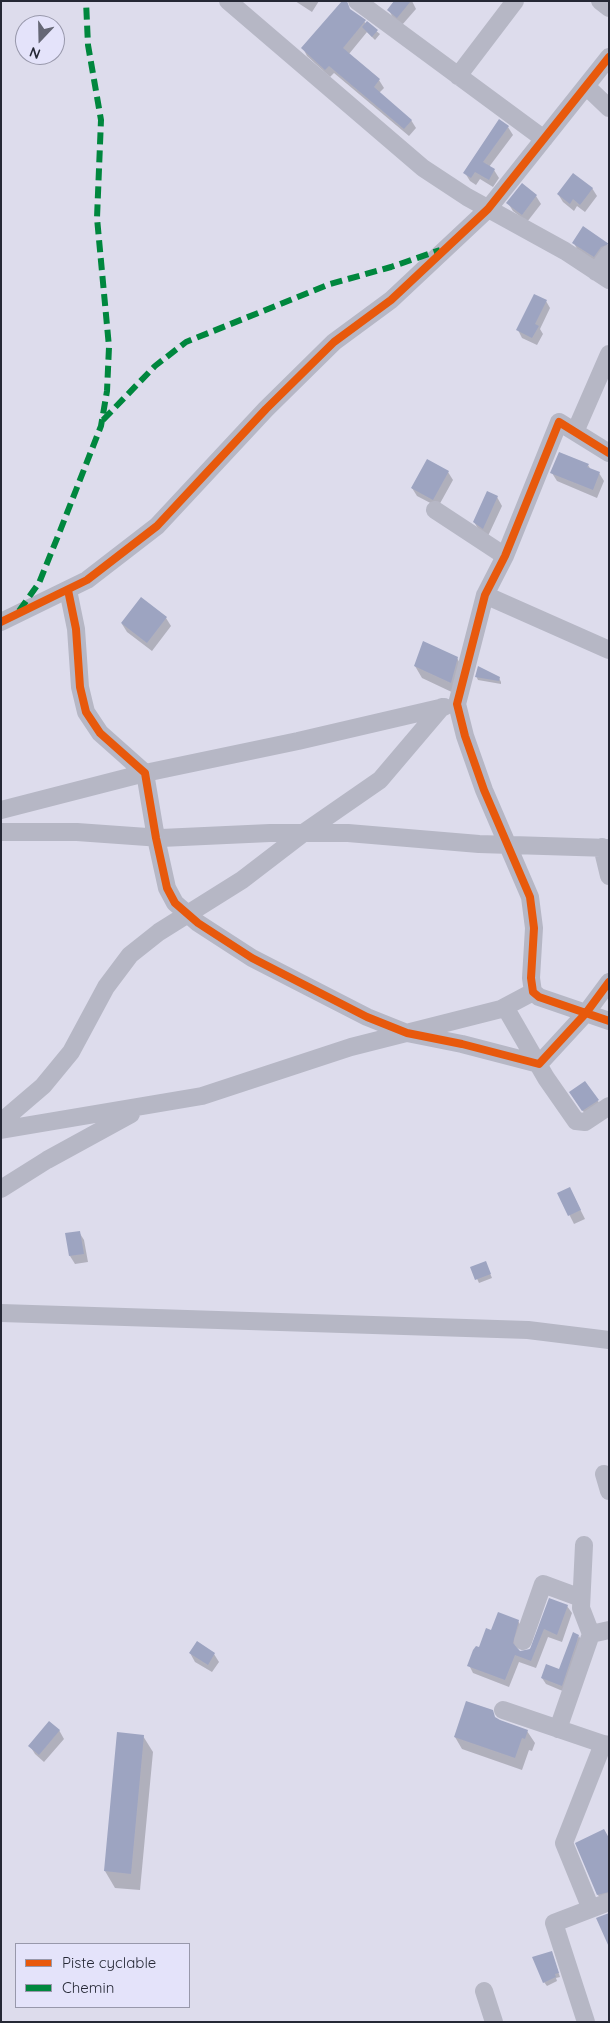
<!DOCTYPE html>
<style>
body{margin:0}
#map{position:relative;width:610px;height:2023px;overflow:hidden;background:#dddcec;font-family:Quicksand,sans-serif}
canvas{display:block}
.frame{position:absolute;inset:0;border:2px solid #252835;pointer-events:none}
.legend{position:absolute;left:15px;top:1943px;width:175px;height:65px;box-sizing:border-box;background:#e4e3fa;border:1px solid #9898ab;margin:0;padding:6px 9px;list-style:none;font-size:15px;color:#252835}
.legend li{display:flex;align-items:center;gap:10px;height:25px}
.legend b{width:25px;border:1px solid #9898ab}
.north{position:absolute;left:15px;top:15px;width:50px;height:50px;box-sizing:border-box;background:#e4e3fa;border:1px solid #9898ab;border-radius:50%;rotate:201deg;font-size:14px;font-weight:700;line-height:20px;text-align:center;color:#252835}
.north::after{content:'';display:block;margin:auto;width:18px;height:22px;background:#656775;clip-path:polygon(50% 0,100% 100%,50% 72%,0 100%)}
</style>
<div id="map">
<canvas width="610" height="2023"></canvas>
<div class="frame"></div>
<ul class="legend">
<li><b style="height:6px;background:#e8590c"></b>Piste cyclable</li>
<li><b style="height:6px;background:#00873e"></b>Chemin</li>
</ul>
<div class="north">N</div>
</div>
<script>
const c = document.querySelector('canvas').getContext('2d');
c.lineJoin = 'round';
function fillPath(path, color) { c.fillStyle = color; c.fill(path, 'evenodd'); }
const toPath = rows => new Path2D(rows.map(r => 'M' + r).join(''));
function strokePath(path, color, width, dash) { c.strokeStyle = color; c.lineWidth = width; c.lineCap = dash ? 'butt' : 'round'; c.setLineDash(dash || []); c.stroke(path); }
const shadow = toPath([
 [295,1,319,1,312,12],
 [396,1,412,1,416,9,402,25,393,18,389,10],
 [350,11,380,34,375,40,367,32,349,54,379,80,384,88,379,93,411,120,416,128,409,136,334,73,330,77,307,56,303,48],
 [508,127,513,135,489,167,494,170,499,178,493,187,480,179,476,185,470,181,465,173],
 [592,188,597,196,585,212,577,206,574,211,563,202,558,194],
 [536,196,541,204,527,222,513,211,508,203],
 [584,228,609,246,599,265,578,251,574,243],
 [546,301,550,308,540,329,543,334,537,345,522,338,518,330],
 [588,465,591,470,599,473,604,481,597,498,557,481,552,473],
 [448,472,453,480,438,507,417,496,412,488],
 [487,493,497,497,502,506,488,536,479,530,474,522],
 [141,599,166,618,171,626,152,651,127,632,122,624],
 [457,658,464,671,458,695,422,678,415,666],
 [476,676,499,678,501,682,501,684,478,680],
 [575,1100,598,1101,602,1109,588,1118],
 [559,1194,574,1197,585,1219,574,1224],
 [79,1232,84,1240,88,1262,75,1264,70,1256],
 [487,1266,492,1278,479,1283,472,1268],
 [550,1599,567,1606,572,1613,562,1642,548,1637,536,1668,519,1662,509,1687,473,1673,469,1665,492,1631,518,1621,523,1629,517,1650,525,1653,534,1645],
 [579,1636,582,1642,565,1692,546,1684,542,1678,559,1671],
 [190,1653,214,1654,219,1662,212,1672,195,1662],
 [496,1719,527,1731,535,1743,532,1751,529,1750,522,1770,462,1749,455,1737],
 [59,1730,64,1739,44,1762,35,1754,30,1746],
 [118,1733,143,1736,153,1752,140,1890,115,1888,105,1871],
 [609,1839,609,1903,604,1904,598,1895],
 [553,1956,560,1977,556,1978,557,1981,547,1986,544,1982]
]);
const building = toPath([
 [342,1,347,1,350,9,366,20,343,48,380,79,374,87,412,120,404,129,329,66,325,70,301,48],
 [394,1,411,1,397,18,387,10],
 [367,21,378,30,372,37,362,27],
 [499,119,509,126,483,162,495,169,489,180,475,172,471,178,463,173],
 [573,173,593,188,580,205,573,199,570,204,557,194],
 [522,183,537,195,522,215,506,203],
 [583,226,609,244,601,247,594,257,572,243],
 [534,294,547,300,535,324,539,326,532,338,516,330],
 [559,452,589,464,587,467,600,472,593,490,550,473],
 [427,459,449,471,433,500,411,488],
 [487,491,498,496,483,529,473,522],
 [141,597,167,617,147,643,121,623],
 [423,641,458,657,451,683,414,666],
 [478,666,500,677,499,681,475,677],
 [585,1081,599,1100,582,1111,569,1092],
 [570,1187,581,1210,568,1216,557,1193],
 [80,1231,84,1254,69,1256,65,1233],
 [486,1261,491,1274,475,1280,470,1267],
 [549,1598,568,1605,557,1635,544,1629,531,1661,515,1655,505,1680,467,1666,473,1650,476,1646,479,1647,486,1628,491,1630,498,1612,519,1620,513,1643,520,1651,530,1649],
 [573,1632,579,1635,562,1686,541,1678,546,1664,559,1669],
 [197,1641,215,1653,208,1665,189,1653],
 [466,1701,493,1710,495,1717,500,1720,528,1730,525,1739,522,1738,515,1758,454,1737],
 [49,1721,60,1730,39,1755,28,1746],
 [117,1732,144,1735,131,1874,104,1871],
 [604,1829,609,1838,609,1892,597,1895,575,1843],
 [609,1913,609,1947,596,1918],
 [552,1951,559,1973,555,1974,556,1977,543,1983,532,1957]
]);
const minor = toPath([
 [228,1,423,168,467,197,565,251,609,280],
 [357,1,544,139],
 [600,1,609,8],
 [458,76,515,1],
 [586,86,609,108],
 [596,272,609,254],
 [575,432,609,354],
 [609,453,559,422,505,556,485,595,457,704,465,736,484,790,530,897,534,928,531,978,533,992,539,997,609,1021],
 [435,510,505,556],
 [68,590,76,629,80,687,86,712,100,733,145,773,156,838,167,888,175,903,198,923,252,958,367,1017,407,1033,462,1044,539,1064,586,1013,609,982],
 [485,595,609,650],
 [1,622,87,580,157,526,266,409,334,342,391,300,488,209,609,57],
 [1,810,145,773,298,741,444,707],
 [1,832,77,832,161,838,270,833,348,833,479,844,609,848],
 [602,847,609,876],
 [505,1007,546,1078,576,1121,585,1122,609,1106],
 [1,1122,43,1086,71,1052,106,987,130,955,159,932,242,880,302,834,380,780,442,707],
 [1,1130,202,1096,351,1047,501,1009,533,992],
 [1,1189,47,1160,131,1114],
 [1,1313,528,1330,609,1340],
 [604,1474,609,1491],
 [591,1634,609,1630],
 [523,1641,543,1584,581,1598],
 [503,1710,603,1744,609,1745],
 [558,1729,591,1634,581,1608,584,1545],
 [591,1909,564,1843,603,1744],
 [484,1991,494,2022],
 [586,2022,554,1923,609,1902]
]);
const quiet = toPath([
 [103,420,155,366,186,342,330,284,391,267,440,250],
 [19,611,39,583,60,531,101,426,107,391,109,347,97,218,101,120,88,45,86,1]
]);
const cycleway = toPath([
 [609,453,559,422,505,556,485,595,457,704,465,736,484,790,530,897,534,928,531,978,533,992,539,997,609,1021],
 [68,590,76,629,80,687,86,712,100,733,145,773,156,838,167,888,175,903,198,923,252,958,367,1017,407,1033,462,1044,539,1064,586,1013,609,982],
 [1,622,87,580,157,526,266,409,334,342,391,300,488,209,609,57]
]);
fillPath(shadow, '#0003');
fillPath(building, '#9da4c1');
strokePath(minor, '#b6b7c5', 18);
strokePath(quiet, '#00873e', 6, [12, 6]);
strokePath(cycleway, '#e8590c', 8);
</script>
